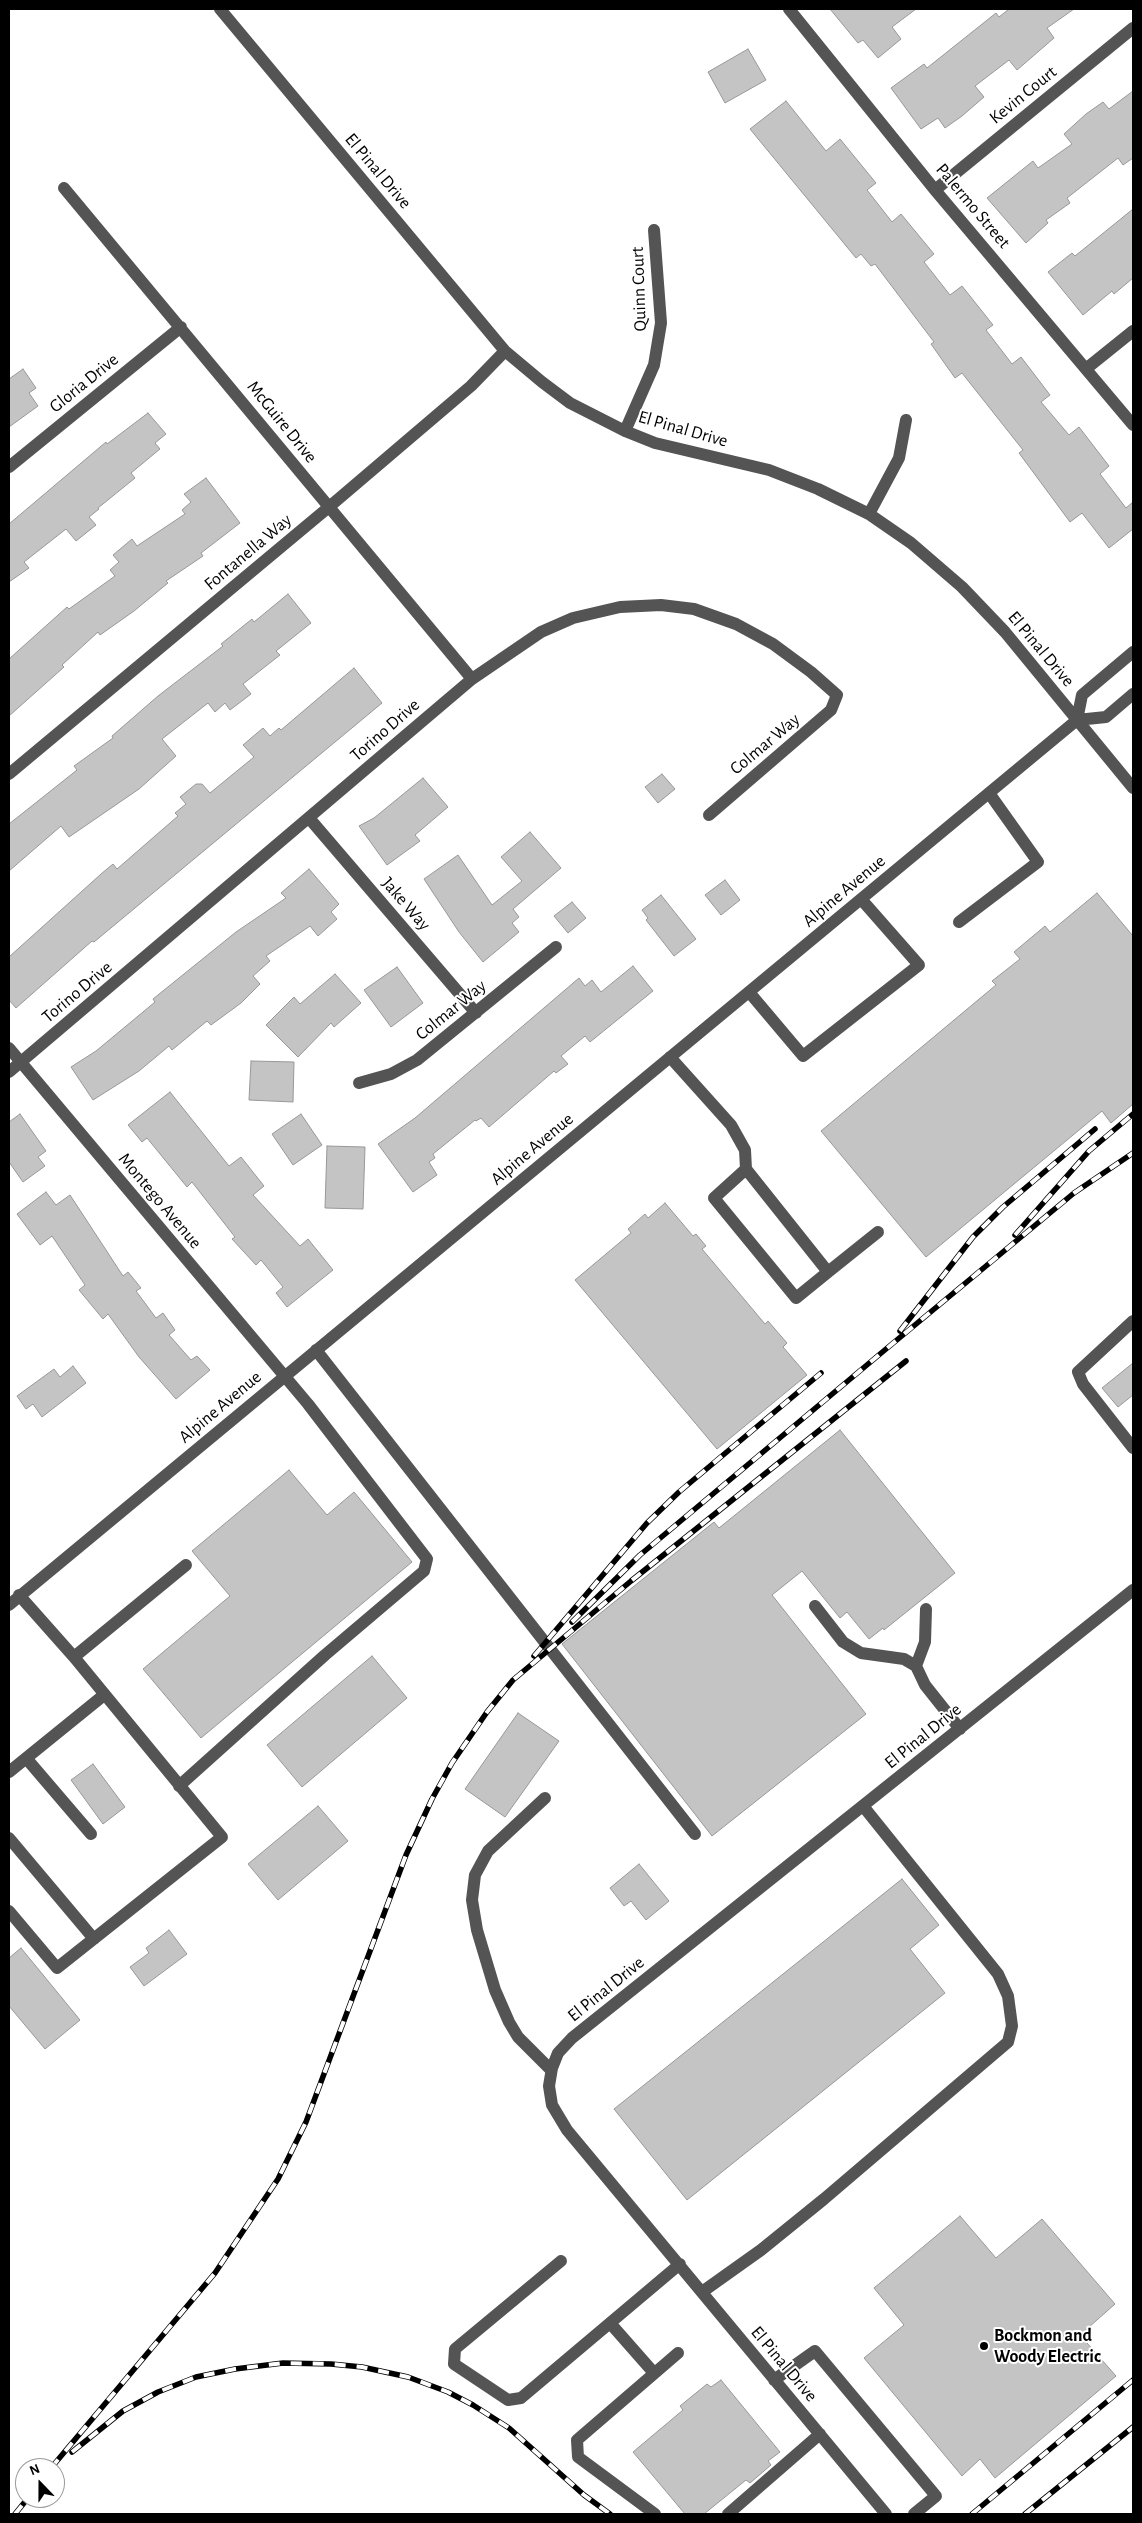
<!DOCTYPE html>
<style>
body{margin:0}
#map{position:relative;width:1142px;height:2523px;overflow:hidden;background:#fff;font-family:"Alegreya Sans",sans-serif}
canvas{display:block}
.frame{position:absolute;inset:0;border:10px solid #000;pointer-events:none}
.north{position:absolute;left:15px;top:2458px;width:50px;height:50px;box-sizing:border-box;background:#fff;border:1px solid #999;border-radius:50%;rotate:338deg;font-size:14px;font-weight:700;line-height:20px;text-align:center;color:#000}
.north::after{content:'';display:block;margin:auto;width:18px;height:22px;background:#000;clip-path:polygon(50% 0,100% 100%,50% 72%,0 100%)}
</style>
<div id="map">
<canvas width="1142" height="2523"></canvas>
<div class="frame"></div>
<div class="north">N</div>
</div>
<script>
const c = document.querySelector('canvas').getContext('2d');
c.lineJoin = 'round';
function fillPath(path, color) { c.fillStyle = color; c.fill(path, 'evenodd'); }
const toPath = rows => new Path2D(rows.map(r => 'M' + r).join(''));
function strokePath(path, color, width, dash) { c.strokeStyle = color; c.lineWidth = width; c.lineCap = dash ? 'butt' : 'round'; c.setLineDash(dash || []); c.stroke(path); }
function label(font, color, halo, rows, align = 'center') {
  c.font = font + ' "Alegreya Sans",sans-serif'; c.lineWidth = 4; c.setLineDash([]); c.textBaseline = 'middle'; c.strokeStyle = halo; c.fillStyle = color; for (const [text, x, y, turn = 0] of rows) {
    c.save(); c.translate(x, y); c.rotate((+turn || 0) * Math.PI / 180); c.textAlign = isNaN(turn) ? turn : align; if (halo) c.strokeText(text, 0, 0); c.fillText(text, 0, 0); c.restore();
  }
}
const building = toPath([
 [830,9,916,9,892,27,901,39,878,58,863,40,858,43,830,9],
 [1009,9,1074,9,1047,28,1054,38,1017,70,1009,60,975,86,984,97,962,116,945,128,938,118,921,129,891,88,924,64,927,68,996,13,999,17,1009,9],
 [748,49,766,80,725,103,708,72,748,49],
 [1133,91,1133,158,1123,165,1118,158,1067,198,1070,203,1046,220,1048,223,1026,243,987,198,1033,161,1038,168,1072,144,1064,134,1086,114,1103,102,1109,109,1133,91],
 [786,101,826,151,840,139,876,183,867,190,892,222,901,214,934,254,924,262,950,295,962,286,993,325,986,330,1012,364,1021,357,1050,395,1041,402,1069,435,1079,427,1109,466,1100,474,1126,508,1133,502,1133,529,1109,548,1082,513,1070,522,1019,453,1023,450,962,373,955,378,931,344,934,342,875,264,871,266,861,254,856,258,750,129,786,101],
 [1133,209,1133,278,1114,294,1112,291,1083,315,1048,272,1072,253,1075,256,1133,209],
 [23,369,36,388,29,393,38,406,9,427,9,379,23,369],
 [148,413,166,434,155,443,160,449,131,473,135,478,98,508,99,509,89,517,96,525,76,541,66,529,24,562,29,568,9,582,9,524,106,442,107,444,148,413],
 [206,478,240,523,201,553,203,556,166,581,168,583,134,611,100,635,98,632,62,665,64,667,9,716,9,659,67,607,69,609,115,576,110,570,119,562,113,555,132,539,137,546,185,514,182,510,191,502,184,494,206,478],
 [288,594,311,623,276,651,280,655,243,684,251,694,230,710,225,703,215,712,208,703,162,739,176,756,139,789,69,837,61,826,9,871,9,824,77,770,74,766,113,738,112,736,158,696,223,646,221,644,252,619,254,622,288,594],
 [354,668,382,703,94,942,92,941,16,1008,9,1000,9,957,101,874,113,864,117,869,178,816,175,813,186,804,180,797,196,784,202,784,210,793,254,757,243,745,263,728,270,736,279,728,281,730,354,668],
 [662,774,675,789,658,803,645,787,662,774],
 [423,778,448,807,415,835,420,841,387,865,359,826,374,818,423,778],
 [530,832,561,868,513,909,519,917,512,923,519,932,483,962,459,932,424,879,458,855,492,905,522,881,501,857,530,832],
 [309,869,339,904,331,912,337,919,318,936,310,926,266,956,270,961,253,976,260,984,241,1003,211,1025,207,1021,172,1050,169,1046,139,1071,93,1100,71,1067,96,1051,155,1002,153,999,236,932,286,898,281,893,309,869],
 [725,880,740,900,721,915,705,895,725,880],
 [1097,893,1133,936,1133,1104,1111,1123,1102,1111,926,1257,821,1131,996,985,992,981,1020,959,1014,952,1045,926,1050,932,1097,893],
 [661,895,696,939,674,956,646,920,648,918,642,910,661,895],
 [572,902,586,918,568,933,554,916,572,902],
 [633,966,653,991,590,1042,585,1036,561,1056,568,1064,556,1073,554,1071,489,1127,481,1118,476,1121,475,1120,433,1154,435,1158,429,1162,437,1175,413,1192,378,1144,415,1118,579,978,585,986,592,980,601,992,633,966],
 [397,967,423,1003,391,1027,364,990,397,967],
 [335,974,361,1003,334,1027,331,1023,298,1057,266,1025,294,997,300,1004,335,974],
 [251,1061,294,1062,293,1102,249,1100,251,1061],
 [170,1092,229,1166,241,1157,264,1186,253,1195,300,1246,308,1239,333,1270,287,1307,276,1293,283,1287,261,1260,256,1265,232,1239,235,1237,192,1182,187,1187,147,1138,142,1142,128,1125,170,1092],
 [20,1114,46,1151,38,1157,45,1166,23,1182,9,1162,9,1122,20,1114],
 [301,1114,322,1145,293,1165,272,1134,301,1114],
 [327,1146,365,1147,363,1209,325,1208,327,1146],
 [46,1192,56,1205,70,1195,123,1276,128,1272,141,1288,136,1291,156,1318,163,1313,175,1330,169,1335,191,1360,197,1356,210,1370,176,1399,139,1357,108,1314,103,1319,79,1290,85,1285,52,1236,40,1245,17,1214,46,1192],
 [665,1203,693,1236,696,1234,706,1246,702,1249,765,1324,768,1321,787,1343,783,1347,807,1375,717,1449,575,1280,631,1233,628,1229,645,1214,648,1218,665,1203],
 [1133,1363,1133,1395,1118,1407,1102,1388,1133,1363],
 [73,1366,86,1383,42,1417,33,1404,26,1409,17,1396,54,1369,60,1377,73,1366],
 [840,1430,955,1573,884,1630,883,1628,869,1639,847,1612,840,1618,802,1571,772,1595,866,1714,712,1836,562,1644,714,1522,719,1528,840,1430],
 [289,1470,327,1515,354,1492,412,1562,201,1738,143,1669,230,1596,192,1551,289,1470],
 [372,1656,407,1698,302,1787,267,1745,372,1656],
 [518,1713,559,1741,505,1817,465,1789,518,1713],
 [93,1764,125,1807,103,1824,71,1780,93,1764],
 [318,1806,348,1841,278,1900,248,1864,318,1806],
 [639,1864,669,1901,646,1920,631,1901,624,1906,610,1888,639,1864],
 [902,1879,939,1925,910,1949,945,1993,687,2200,614,2109,902,1879],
 [169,1930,187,1954,144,1986,130,1967,149,1953,146,1948,169,1930],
 [21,1948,80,2020,45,2049,9,2006,9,1958,21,1948],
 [960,2216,996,2258,1042,2219,1115,2304,1080,2335,1116,2376,995,2478,980,2459,962,2476,864,2358,904,2325,874,2288,960,2216],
 [721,2380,780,2452,768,2461,771,2465,750,2483,746,2480,704,2514,685,2514,633,2452,683,2410,680,2406,707,2384,711,2387,721,2380]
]);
const minor = toPath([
 [220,9,505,351,542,382,570,403,625,431,655,443,769,470,818,489,869,514,911,543,962,587,1005,632,1133,788],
 [789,9,935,190,1133,425],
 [64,188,472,679],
 [935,190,1133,28],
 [1087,368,1133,331],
 [625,431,654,365,661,323,654,230],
 [9,467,181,327],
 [869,514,899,458,906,420],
 [1077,720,1082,695,1133,652],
 [9,774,329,507,471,386,505,351],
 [309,818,476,1013],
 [959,922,1038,862,989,793],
 [749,992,803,1056,919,965,861,899],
 [9,1048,308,1404,427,1559,424,1571,325,1655,179,1786],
 [670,1057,731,1125,745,1150,746,1169,828,1272,796,1298,714,1198,746,1169],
 [9,1072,472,679,541,632,573,618,620,607,661,605,694,609,736,624,773,644,811,672,837,695,831,710,709,815],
 [359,1083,391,1074,417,1060,556,947],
 [828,1272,878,1232],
 [1133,1321,1078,1372,1083,1384,1133,1448],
 [316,1350,695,1834],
 [19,1595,74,1657,186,1565],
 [9,1605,1077,720,1106,717,1133,694],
 [815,1606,843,1642,861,1653,904,1659,916,1666],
 [926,1609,925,1642,916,1666,925,1685,960,1729],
 [26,1758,91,1834],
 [9,1772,104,1695],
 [545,1798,488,1851,475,1875,472,1900,477,1930,495,1990,509,2022,518,2037,551,2070],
 [9,1838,94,1939],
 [9,1911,57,1968,222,1837,74,1657],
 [561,2261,455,2349,454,2364,508,2400,521,2398,680,2264],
 [702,2292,761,2250,824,2199,1008,2042,1012,2026,1008,1996,998,1974,863,1806],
 [610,2323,654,2373],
 [774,2380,815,2351,936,2496,914,2514],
 [655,2514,578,2457,577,2440,678,2353],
 [728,2514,820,2434],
 [886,2514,567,2130,552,2105,549,2086,552,2068,558,2053,572,2038,1133,1590]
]);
const rail = toPath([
 [1015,1235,1089,1151,1133,1114],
 [900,1331,973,1237,1003,1207,1095,1129],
 [572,1622,640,1555,886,1349,1074,1193,1133,1153],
 [534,1656,647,1523,679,1492,821,1373],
 [72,2452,123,2411,158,2392,196,2377,235,2369,283,2363,331,2364,362,2367,408,2377,448,2392,473,2405,509,2428,584,2495,610,2514],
 [51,2468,215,2273,278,2179,306,2122,406,1855,432,1799,452,1763,487,1712,513,1680,631,1581,906,1361],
 [15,2514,28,2498],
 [972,2514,1133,2380],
 [1025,2514,1133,2427]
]);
const markers = [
 [984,2346,5,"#000"]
];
const streetNames = [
 ["Kevin Court",1023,95,-39],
 ["El Pinal Drive",378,171,50],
 ["Palermo Street",973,206,50],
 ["Quinn Court",639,289,-92],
 ["Gloria Drive",84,383,-39],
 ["McGuire Drive",282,422,51],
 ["El Pinal Drive",683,429,16],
 ["Fontanella Way",248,552,-40],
 ["El Pinal Drive",1041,649,50],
 ["Torino Drive",385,730,-41],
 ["Colmar Way",765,744,-40],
 ["Alpine Avenue",844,891,-40],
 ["Jake Way",406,904,49],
 ["Torino Drive",77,992,-40],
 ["Colmar Way",451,1010,-39],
 ["Alpine Avenue",532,1149,-40],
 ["Montego Avenue",160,1201,50],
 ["Alpine Avenue",220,1407,-40],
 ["El Pinal Drive",923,1736,-39],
 ["El Pinal Drive",606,1989,-39],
 ["El Pinal Drive",784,2364,50]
];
const poiNames = [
 ["Bockmon and",994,2336],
 ["Woody Electric",994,2357]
];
fillPath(building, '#c4c4c4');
strokePath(building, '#989898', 1);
strokePath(minor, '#545454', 12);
strokePath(rail, '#000', 5.5);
strokePath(rail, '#fff', 4, [11]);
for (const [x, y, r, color] of markers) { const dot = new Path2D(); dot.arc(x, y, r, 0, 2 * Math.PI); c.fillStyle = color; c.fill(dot); strokePath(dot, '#fff', 2); }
label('18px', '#000', '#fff', streetNames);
label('bold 18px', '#000', '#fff', poiNames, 'left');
</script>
